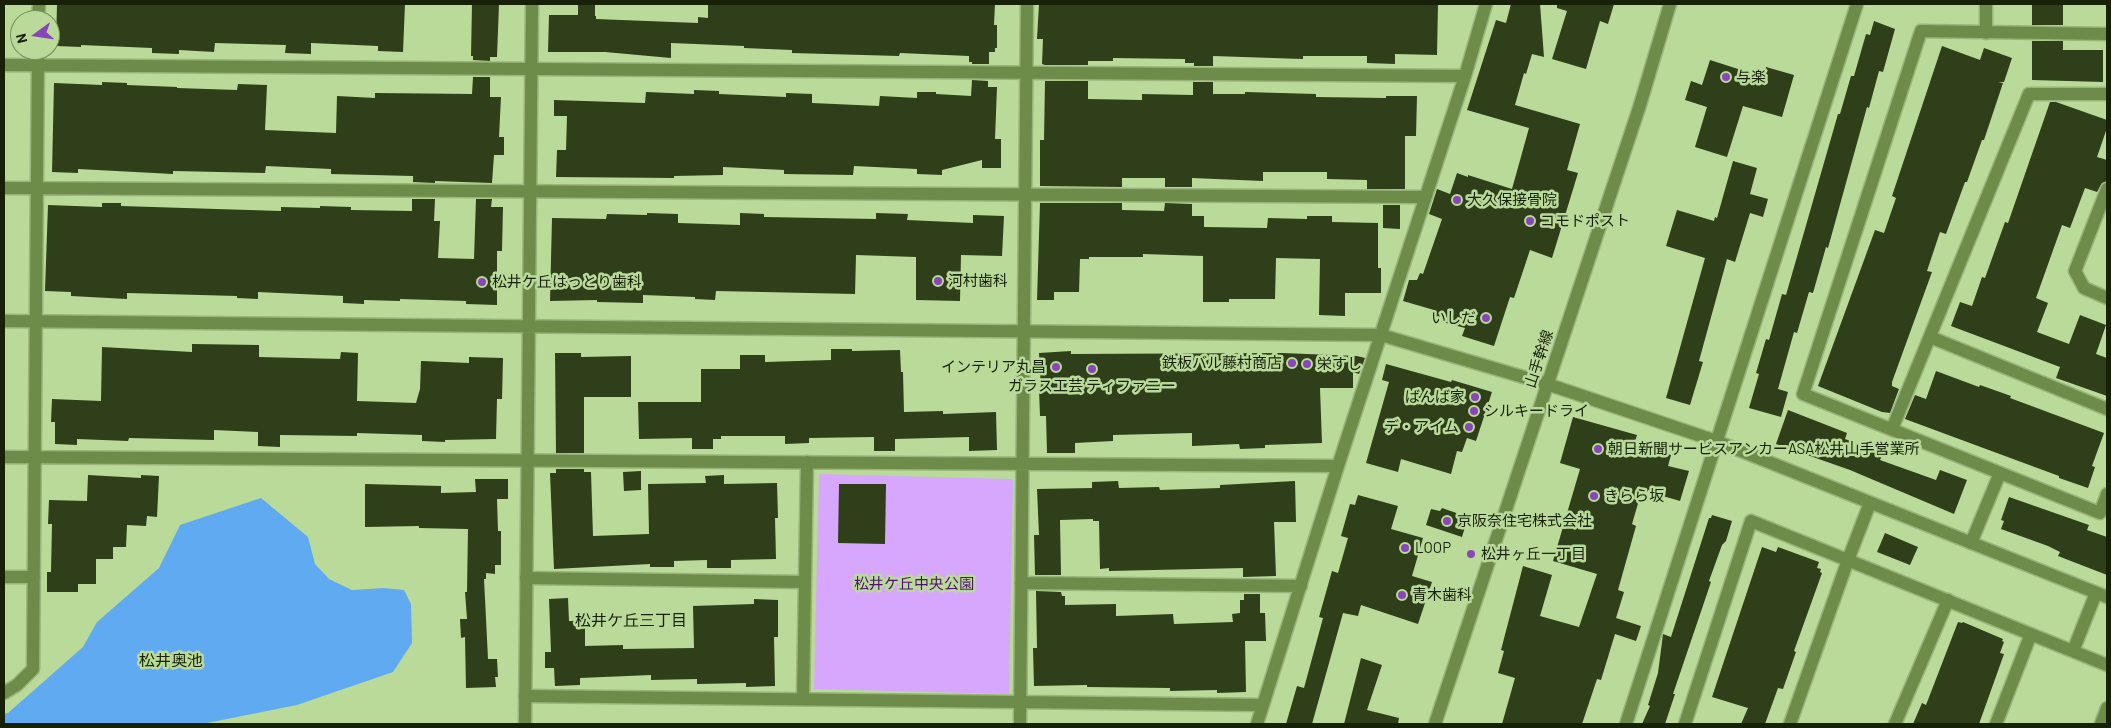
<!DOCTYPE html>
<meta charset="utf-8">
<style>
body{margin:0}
#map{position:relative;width:2111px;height:728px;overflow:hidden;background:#bada99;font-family:Barlow,sans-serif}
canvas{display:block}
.frame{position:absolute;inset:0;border:5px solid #162108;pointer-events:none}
.north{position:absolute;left:10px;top:10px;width:50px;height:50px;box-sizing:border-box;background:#bada99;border:1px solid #78905f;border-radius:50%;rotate:256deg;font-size:14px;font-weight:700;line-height:20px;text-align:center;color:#162108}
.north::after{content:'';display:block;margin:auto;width:18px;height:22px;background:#8a45b8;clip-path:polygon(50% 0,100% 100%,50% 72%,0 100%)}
</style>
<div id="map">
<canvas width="2111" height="728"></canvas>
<div class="frame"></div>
<div class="north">N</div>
</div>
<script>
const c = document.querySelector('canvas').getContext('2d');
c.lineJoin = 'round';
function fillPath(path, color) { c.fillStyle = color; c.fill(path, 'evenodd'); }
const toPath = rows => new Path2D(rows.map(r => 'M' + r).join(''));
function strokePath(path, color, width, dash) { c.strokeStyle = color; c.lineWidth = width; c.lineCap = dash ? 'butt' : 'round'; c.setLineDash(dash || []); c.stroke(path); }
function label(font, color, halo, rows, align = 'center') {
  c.font = font + ' Barlow,"Noto Sans JP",sans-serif'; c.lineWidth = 5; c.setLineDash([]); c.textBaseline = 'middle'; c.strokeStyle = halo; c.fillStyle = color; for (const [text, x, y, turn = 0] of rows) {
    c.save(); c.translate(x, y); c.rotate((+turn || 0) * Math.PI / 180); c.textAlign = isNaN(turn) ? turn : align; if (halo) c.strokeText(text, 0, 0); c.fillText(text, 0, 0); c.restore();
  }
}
const green = toPath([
 [819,474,1013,479,1009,694,814,689]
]);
const water = toPath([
 [261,498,308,537,315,564,329,579,352,590,384,588,404,590,411,604,412,643,393,672,297,705,202,724,4,724,4,714,8,713,83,647,97,622,159,568,180,525]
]);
const building = toPath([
 [57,4,405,4,403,52,378,51,378,46,311,43,311,54,285,53,286,45,215,43,214,52,179,50,179,54,152,53,152,48,81,45,81,47,56,46],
 [472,4,499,4,497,57,490,57,490,61,473,60,473,56,471,56],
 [578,4,595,4,595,16,596,16,596,19,698,23,698,17,708,18,708,4,995,4,994,25,997,25,997,48,995,48,995,52,989,52,989,64,972,64,972,62,969,62,969,56,900,53,899,56,792,53,792,50,744,48,744,46,671,43,671,58,605,52,548,52,549,15,578,15],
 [1039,4,1438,4,1437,55,1395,54,1395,64,1367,63,1367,56,1303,56,1303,59,1213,56,1213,66,1194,66,1194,63,1185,63,1185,59,1113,58,1113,61,1088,61,1088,65,1045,65,1042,64,1043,39,1037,39],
 [1511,4,1540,4,1544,57,1532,54,1526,74,1524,73,1515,105,1580,124,1567,170,1578,173,1552,258,1530,250,1514,298,1510,297,1494,346,1462,336,1465,328,1431,319,1434,310,1403,301,1409,280,1417,280,1420,273,1423,274,1442,219,1429,214,1437,189,1450,194,1457,173,1468,177,1468,175,1512,189,1529,128,1467,110,1496,20,1506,23],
 [1557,4,1614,4,1608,24,1600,21,1586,69,1552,59,1567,11,1557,8],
 [2032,4,2063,4,2063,25,2032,25],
 [1874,21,1895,29,1883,72,1879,71,1869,108,1867,107,1828,248,1826,247,1813,293,1809,292,1797,333,1794,332,1778,389,1788,392,1781,417,1749,408,1759,374,1756,373,1766,339,1769,340,1782,294,1786,295,1838,114,1840,114,1851,76,1854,76,1866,34,1870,35],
 [2032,41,2063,41,2063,50,2103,50,2103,82,2032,80],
 [1942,46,1980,60,1984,48,2012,58,2004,82,1998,82,2003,83,1984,140,1982,140,1967,182,1965,182,1946,234,1940,232,1927,271,1932,272,1892,382,1892,386,1899,389,1890,413,1882,412,1818,386,1875,230,1884,233,1896,198,1892,196],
 [1710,60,1763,77,1766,67,1794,75,1782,117,1743,106,1727,157,1695,147,1707,107,1685,100,1691,81,1702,85],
 [473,77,490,77,490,97,501,97,499,137,504,137,504,155,494,155,492,183,435,181,435,183,413,182,413,176,331,174,331,169,266,166,265,173,173,171,173,174,78,169,78,173,52,172,54,83,102,85,102,82,127,83,127,85,177,87,177,88,237,90,238,84,267,85,265,130,336,133,337,96,375,98,375,93,472,94],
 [972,80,988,81,988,87,997,87,995,139,1001,139,1001,168,982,168,982,160,942,170,942,175,917,174,917,169,854,166,853,175,784,174,784,170,723,167,723,175,674,176,674,178,556,177,557,150,566,150,567,116,554,116,554,100,645,103,646,92,694,94,694,90,719,91,719,94,786,97,786,93,812,94,812,103,879,106,880,96,917,98,917,92,936,92,936,94,971,96],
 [1045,81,1088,81,1088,99,1142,100,1142,94,1193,95,1193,82,1213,82,1213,94,1245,94,1245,92,1316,94,1316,97,1386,98,1386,96,1417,96,1416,136,1405,136,1405,189,1367,189,1367,180,1327,179,1327,172,1263,172,1263,181,1192,178,1192,187,1165,187,1165,178,1122,178,1122,187,1040,186,1040,140,1044,140],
 [2050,102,2056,102,2107,120,2107,128,2097,157,2107,160,2107,181,2102,183,2097,192,2085,188,2070,228,2062,225,2036,298,2048,303,2037,332,2069,344,2080,315,2106,325,2096,354,2107,358,2107,396,2056,378,2060,367,1951,326,1960,302,1972,306,1982,277,1985,278,2005,222,2008,223],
 [1733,161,1757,168,1750,194,1768,199,1763,217,1750,213,1735,262,1727,259,1699,361,1703,362,1690,405,1666,398,1705,258,1666,246,1677,210,1714,221,1715,217,1717,218],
 [412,199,435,199,434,221,440,221,438,258,474,259,476,199,492,199,491,207,503,207,502,251,497,251,497,305,466,304,466,301,400,299,400,301,364,300,364,304,343,303,343,296,258,292,258,299,237,298,237,296,127,293,127,299,71,296,71,292,45,291,48,205,102,207,102,203,121,203,121,206,281,211,281,207,320,208,320,206,351,207,351,210,412,211],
 [1040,203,1122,203,1122,210,1164,211,1165,203,1192,204,1192,216,1204,216,1204,227,1267,228,1268,218,1307,219,1307,216,1332,216,1332,222,1378,223,1378,268,1381,268,1381,293,1345,293,1345,316,1319,315,1320,259,1276,258,1275,299,1229,299,1229,302,1203,302,1203,256,1143,254,1143,257,1089,257,1089,259,1080,259,1079,292,1054,292,1054,300,1037,300],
 [1383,205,1400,205,1400,229,1383,228],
 [647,213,678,214,678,223,740,225,740,213,764,214,764,217,876,219,876,213,908,214,907,220,973,223,973,215,1004,216,1002,256,961,255,960,301,916,300,916,257,856,255,855,294,716,291,715,300,695,299,695,297,643,295,643,303,597,302,597,300,550,301,552,218,606,219,607,214,647,215],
 [192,344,259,345,259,357,340,359,341,352,358,353,357,401,416,403,420,389,421,361,469,363,469,357,503,358,502,399,497,399,496,439,445,440,445,442,422,441,422,435,357,433,357,436,280,435,280,447,258,446,258,432,214,430,214,440,129,438,128,441,77,439,77,445,55,444,55,422,51,422,52,399,101,401,102,347,192,352],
 [831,349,852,349,852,351,900,350,901,372,903,372,904,412,943,411,943,414,996,412,997,450,969,451,969,437,895,439,895,451,874,451,874,437,809,438,809,443,785,444,785,436,721,436,721,439,713,439,713,449,692,449,692,438,639,439,638,402,701,402,701,369,740,369,740,355,765,355,765,362,831,360],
 [1071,351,1071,354,1282,353,1357,356,1365,358,1359,374,1353,372,1353,388,1320,388,1322,443,1265,445,1265,448,1240,449,1239,444,1192,446,1192,433,1113,435,1113,441,1075,443,1075,453,1047,453,1046,416,1040,416,1039,390,1041,390,1039,353],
 [555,353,581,353,581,357,631,356,631,397,584,397,584,453,556,453],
 [1386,364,1451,382,1452,380,1492,392,1476,441,1467,438,1462,452,1457,451,1451,474,1401,459,1398,472,1366,463,1389,382,1382,380],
 [1936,371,1979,387,1980,385,2011,396,2010,398,2104,433,2092,466,2095,467,2088,488,2059,478,2059,476,1905,419,1915,395,1926,399],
 [1788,410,1847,433,1845,439,1883,453,1880,460,1936,480,1940,470,1967,480,1954,514,1850,470,1776,444],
 [1573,417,1637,435,1634,444,1671,455,1668,466,1689,471,1680,501,1642,490,1632,524,1636,526,1618,590,1624,592,1616,618,1641,626,1636,641,1615,634,1601,680,1597,679,1582,724,1502,724,1515,678,1498,673,1504,651,1501,650,1523,566,1552,575,1540,616,1579,627,1597,574,1553,561,1580,469,1560,463],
 [556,469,584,469,584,472,591,472,593,536,649,534,648,484,706,483,705,476,724,475,724,484,777,483,778,518,775,518,776,559,731,560,731,568,707,568,707,560,674,561,674,567,650,567,650,564,554,569,550,473,556,473],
 [641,471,641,490,624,491,623,472],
 [88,475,141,478,141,475,159,476,157,517,147,516,146,526,127,525,126,547,113,547,113,559,96,559,96,584,78,584,78,592,47,592,47,572,51,572,52,524,48,524,49,500,87,501],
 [475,479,508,479,508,499,497,499,498,531,501,531,501,565,495,565,495,574,486,573,486,579,484,579,488,659,497,659,498,677,495,677,496,687,466,688,465,637,461,638,460,619,467,619,465,592,467,592,468,529,419,528,419,526,365,527,365,484,441,486,441,493,476,492],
 [1118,481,1119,488,1159,487,1160,490,1220,488,1220,485,1295,481,1296,522,1274,522,1276,576,1243,577,1243,568,1109,571,1109,568,1100,569,1099,521,1093,521,1093,519,1060,520,1061,575,1035,575,1034,535,1039,535,1037,489,1092,488,1092,482],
 [839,484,886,484,885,544,838,543],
 [1358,495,1398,506,1391,529,1423,538,1412,576,1432,582,1418,624,1361,605,1358,616,1343,613,1312,724,1286,724,1297,686,1304,688,1323,618,1319,617,1332,571,1338,573,1348,538,1341,536,1350,504,1355,505],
 [2009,497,2089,525,2087,530,2107,537,2107,575,2058,556,2060,552,2048,546,2001,529,2004,521,2001,520],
 [1442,508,1468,517,1462,537,1426,525,1431,509,1440,511],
 [1712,515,1732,521,1726,541,1722,545,1709,581,1711,582,1673,694,1675,694,1665,724,1642,724,1650,706,1648,705,1658,673,1663,634,1671,637,1709,518,1711,518],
 [1885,533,1918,547,1910,565,1877,552],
 [1762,547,1776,552,1778,547,1819,562,1817,568,1821,569,1820,572,1822,573,1794,651,1796,652,1783,689,1778,688,1765,724,1741,724,1748,708,1712,697],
 [1036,591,1061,592,1062,596,1065,596,1065,605,1116,604,1116,616,1173,614,1174,624,1233,622,1232,614,1240,613,1240,600,1244,600,1244,594,1260,594,1260,613,1265,613,1266,641,1245,641,1246,692,1217,693,1217,690,1170,691,1170,688,1087,687,1087,685,1034,686,1033,648,1037,648],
 [568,598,569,621,585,621,585,646,623,645,623,649,694,648,693,606,754,604,754,599,778,600,778,637,774,637,775,686,746,687,746,683,697,684,697,679,651,680,651,675,580,678,580,685,555,686,554,668,545,668,545,652,551,652,549,599],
 [1958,622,1962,623,1963,622,2003,639,2002,641,2004,642,2000,653,2004,654,1979,724,1913,724,1922,703,1926,705],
 [1361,658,1382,665,1367,710,1399,718,1398,724,1344,724]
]);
const minor = toPath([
 [1986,4,1986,33],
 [38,20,39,4],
 [2107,34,1921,31,1803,394,2100,513,2107,494],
 [4,65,1465,76],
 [4,188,1425,197],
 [2107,189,2075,271,2084,288,2107,298],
 [1930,337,2107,409],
 [1892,429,2029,94,2107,94],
 [4,457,1338,466],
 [1971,543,2000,473],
 [4,577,34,577],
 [526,578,804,582],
 [1021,583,1301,586],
 [2073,651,2096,593],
 [4,693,17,685,33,669,38,50],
 [525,696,1263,705],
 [803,699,807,462],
 [1020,724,1027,4],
 [1257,724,1338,466,1465,76,1486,4],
 [1626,724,1857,4],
 [1685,724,1751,521,2107,665],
 [1790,724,1848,560,1870,503],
 [1895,724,1948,600],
 [1996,724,2031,634],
 [2101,724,2107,708]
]);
const tertiary = toPath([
 [4,321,1381,335,1547,384,1716,441,2107,597],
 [525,724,532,4],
 [1435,724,1640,105,1670,4]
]);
const markers = [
 [1726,77,5,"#8a45b8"],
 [1457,200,5,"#8a45b8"],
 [1530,221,5,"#8a45b8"],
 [938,281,5,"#8a45b8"],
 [482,282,5,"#8a45b8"],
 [1486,318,5,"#8a45b8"],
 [1292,363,5,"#8a45b8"],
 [1307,364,5,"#8a45b8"],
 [1056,367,5,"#8a45b8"],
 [1092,369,5,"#8a45b8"],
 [1475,397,5,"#8a45b8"],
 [1474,411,5,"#8a45b8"],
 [1469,427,5,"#8a45b8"],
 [1598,449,5,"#8a45b8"],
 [1594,496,5,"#8a45b8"],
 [1447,521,5,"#8a45b8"],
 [1405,548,5,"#8a45b8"],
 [1471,554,5,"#8a45b8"],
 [1402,595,5,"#8a45b8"]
];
const poiNames = [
 ["与楽",1736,77],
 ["大久保接骨院",1467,200],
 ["コモドポスト",1540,221],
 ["河村歯科",948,281],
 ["松井ケ丘はっとり歯科",492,282],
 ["いしだ",1476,318,"right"],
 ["鉄板バル藤村商店",1282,363,"right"],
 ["栄すし",1317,364],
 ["インテリア丸昌",1046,367,"right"],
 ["ガラス工芸 ティファニー",1092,386,"center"],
 ["ばんば家",1465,397,"right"],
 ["シルキードライ",1484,411],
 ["デ・アイム",1459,427,"right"],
 ["朝日新聞サービスアンカーASA松井山手営業所",1608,449],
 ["きらら坂",1604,496],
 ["京阪奈住宅株式会社",1457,521],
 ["LOOP",1415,548],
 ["松井ヶ丘一丁目",1481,554],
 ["青木歯科",1412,595]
];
const streetNames = [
 ["山手幹線",1539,359,-72]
];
const parkNames = [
 ["松井ケ丘中央公園",914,584]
];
const neighbourhoodNames = [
 ["松井ケ丘三丁目",631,621],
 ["松井奥池",171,661]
];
fillPath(green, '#d7a7fd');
fillPath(water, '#60aaf2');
fillPath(building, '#2e3f19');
strokePath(minor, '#99b57c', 15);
strokePath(tertiary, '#99b57c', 15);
strokePath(minor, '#6d8c49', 12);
strokePath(tertiary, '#6d8c49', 12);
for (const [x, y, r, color] of markers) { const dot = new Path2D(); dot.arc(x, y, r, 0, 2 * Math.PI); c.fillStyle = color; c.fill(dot); strokePath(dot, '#bada99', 2); }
label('15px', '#162108', '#bada99', poiNames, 'left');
label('15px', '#162108', '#bada99', streetNames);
label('15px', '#4f1171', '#bada99', parkNames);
label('16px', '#162108', '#bada99', neighbourhoodNames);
</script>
